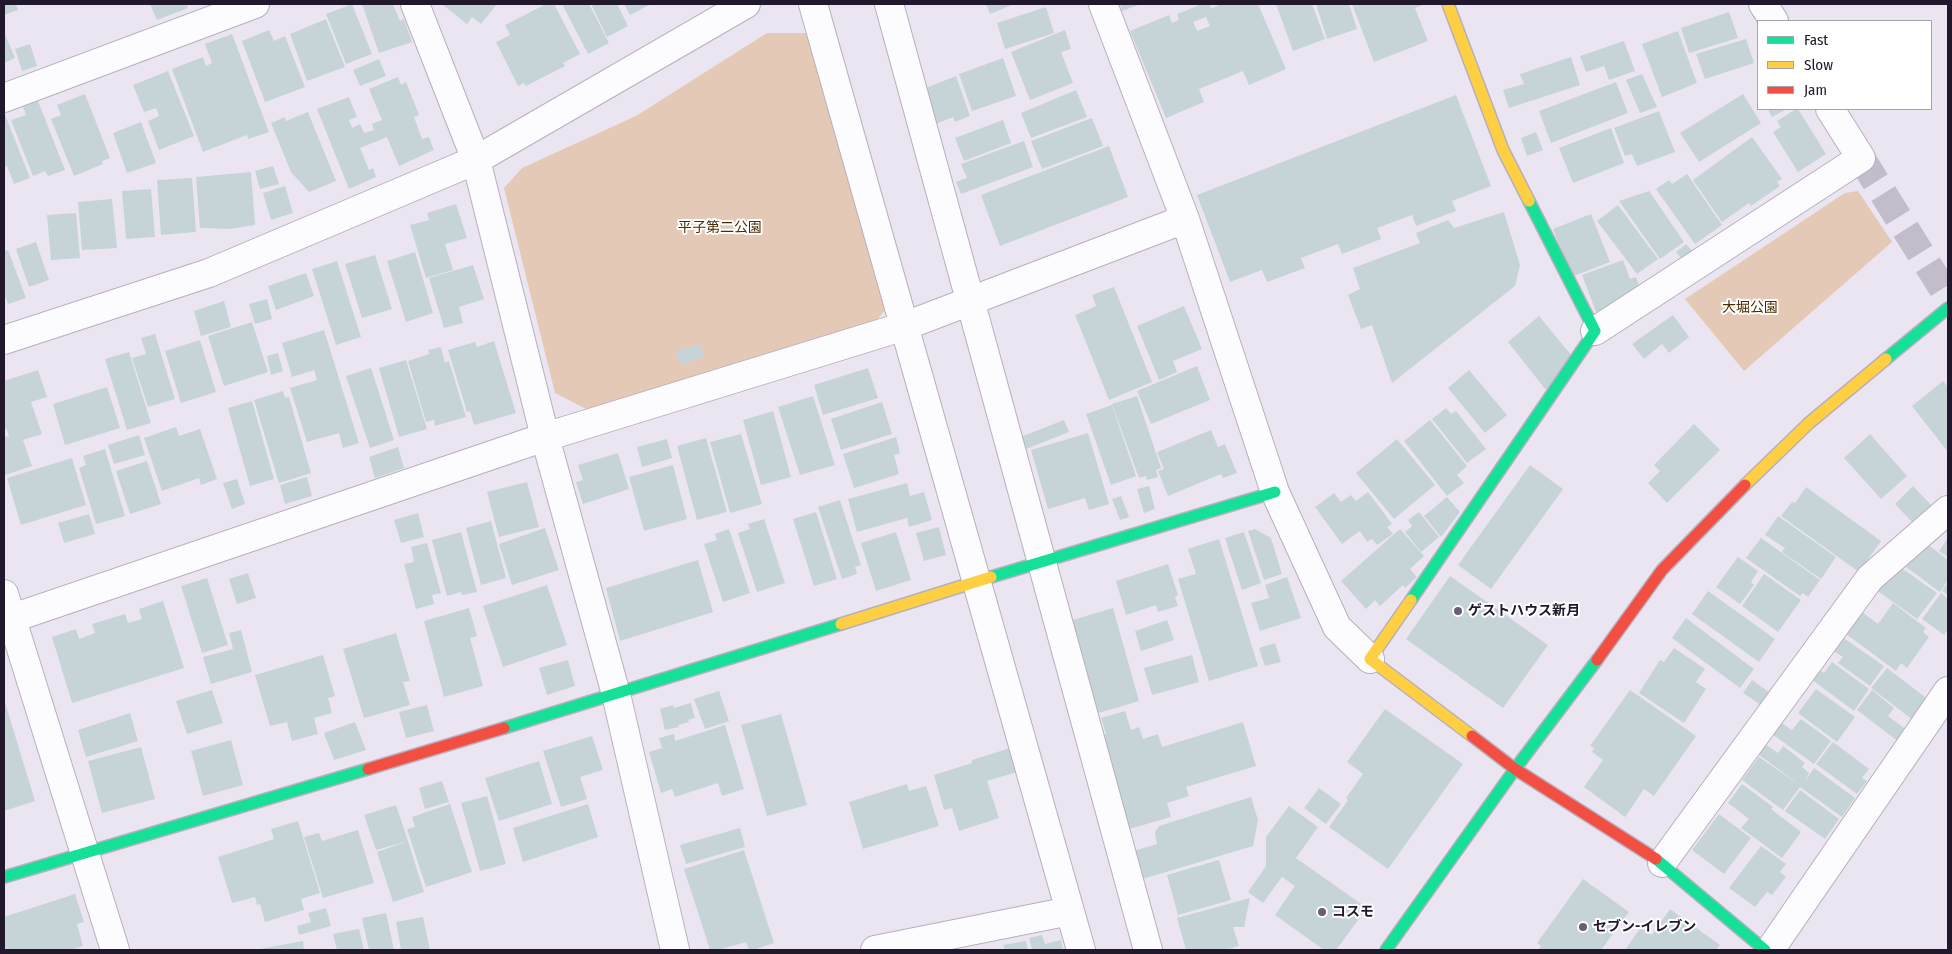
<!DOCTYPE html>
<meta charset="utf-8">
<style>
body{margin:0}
#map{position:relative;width:1952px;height:954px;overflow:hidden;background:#ebe5f1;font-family:"Fira Sans Condensed",sans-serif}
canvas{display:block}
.frame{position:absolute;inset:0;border:5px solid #22182d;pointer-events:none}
.legend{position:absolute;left:1757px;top:20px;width:175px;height:90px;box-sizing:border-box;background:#fff;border:1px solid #a7a3ab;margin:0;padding:6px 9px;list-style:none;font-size:15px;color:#22182d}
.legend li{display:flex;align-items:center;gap:10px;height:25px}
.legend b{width:25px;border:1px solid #a7a3ab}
</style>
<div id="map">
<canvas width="1952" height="954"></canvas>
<div class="frame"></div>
<ul class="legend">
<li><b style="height:6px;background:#16e098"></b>Fast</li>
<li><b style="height:6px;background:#ffcf43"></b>Slow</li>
<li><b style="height:6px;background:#f24e42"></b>Jam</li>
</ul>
</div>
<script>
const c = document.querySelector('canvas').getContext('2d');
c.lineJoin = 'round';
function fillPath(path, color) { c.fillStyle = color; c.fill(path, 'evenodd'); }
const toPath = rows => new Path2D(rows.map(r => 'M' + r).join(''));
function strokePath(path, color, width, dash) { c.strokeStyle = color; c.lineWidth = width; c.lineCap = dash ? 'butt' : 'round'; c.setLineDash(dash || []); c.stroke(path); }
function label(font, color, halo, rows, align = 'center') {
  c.font = font + ' "Fira Sans Condensed","Noto Sans JP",sans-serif'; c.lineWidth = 4; c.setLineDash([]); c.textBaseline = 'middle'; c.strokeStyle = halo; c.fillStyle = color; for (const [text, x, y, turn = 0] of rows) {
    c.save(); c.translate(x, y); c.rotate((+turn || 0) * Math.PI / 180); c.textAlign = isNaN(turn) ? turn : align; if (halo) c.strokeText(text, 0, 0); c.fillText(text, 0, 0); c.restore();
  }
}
const green = toPath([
 [767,33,806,33,892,301,873,325,592,412,555,393,504,188,522,168,636,116],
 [1858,191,1892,242,1744,371,1685,299,1845,193]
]);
const building = toPath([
 [4,4,16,4,18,10,4,15],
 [150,4,186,4,188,8,157,20],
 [352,4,372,54,346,64,326,14],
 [362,4,393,4,400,21,404,19,412,42,379,53],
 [445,4,497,4,481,24,472,17,467,24,443,5],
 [546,4,554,4,580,54,563,63,565,66,526,86,524,83,518,86,496,42,510,35,505,25],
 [562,4,589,4,609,43,588,54],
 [591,4,617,4,628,26,607,37],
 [624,4,651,4,630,15],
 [986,4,1014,4,990,14],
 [1120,4,1141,4,1122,11],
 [1202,4,1209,4,1211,8,1218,6,1217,4,1258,4,1286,69,1249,85,1243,71,1199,89,1204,102,1166,118,1130,31,1169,15,1172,23,1179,20,1177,14],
 [1206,17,1210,26,1197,31,1193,22],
 [1276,4,1312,4,1325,39,1293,51],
 [1316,4,1349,4,1357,29,1327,39],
 [1352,4,1425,4,1415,8,1428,41,1374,62],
 [1046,7,1054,33,1005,49,997,23],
 [1729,12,1738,38,1689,53,1681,28],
 [326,19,345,67,307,81,290,34],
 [269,30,274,41,285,36,305,87,265,102,242,41],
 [1065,30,1071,49,1061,52,1073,83,1030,100,1011,52],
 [1678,31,1697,83,1662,97,1642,44],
 [4,32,15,58,4,63],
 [232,34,269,132,248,139,247,135,203,152,172,69,203,57,206,66,212,63,205,44],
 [1746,39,1754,63,1705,79,1696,54],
 [1624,41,1635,71,1609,80,1604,66,1586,72,1580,56],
 [30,44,37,66,22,71,15,49],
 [1571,57,1580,85,1509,108,1503,90,1524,84,1520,74],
 [1003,58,1016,96,972,111,959,74],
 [379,59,386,76,360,86,353,70],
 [168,71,194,136,159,150,148,121,159,116,156,108,144,112,133,85],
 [1642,74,1657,107,1640,113,1626,80],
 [956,76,970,116,955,122,953,117,936,124,923,89],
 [398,77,401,85,406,82,419,115,414,117,422,139,429,137,434,150,399,166,387,137,360,148,369,170,373,168,376,177,349,189,317,109,349,97,357,117,349,120,352,128,360,124,364,133,374,130,372,124,382,120,369,89],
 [1616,82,1628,113,1551,143,1539,111],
 [1076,90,1087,117,1031,138,1021,113],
 [85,94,110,158,102,161,103,164,74,176,51,119,61,115,57,105],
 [1743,94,1761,123,1699,162,1680,133],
 [1456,95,1491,186,1452,201,1456,211,1416,226,1412,215,1377,228,1381,239,1342,254,1338,244,1301,258,1305,268,1267,282,1262,270,1230,282,1197,195],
 [38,101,65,170,48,176,45,171,33,176,11,120,26,115,23,107],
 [1768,109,1787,109,1772,117],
 [1796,109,1798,109,1826,154,1798,172,1773,132,1781,127,1777,121],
 [1659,111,1675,152,1637,166,1632,154,1625,156,1614,128],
 [4,112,30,178,14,184,7,166,4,167],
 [308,112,336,181,309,192,291,172,271,123,285,117,286,121],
 [1092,118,1103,146,1042,169,1031,141],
 [1003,120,1011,143,964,161,955,138],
 [141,122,156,163,127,173,113,133],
 [1611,128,1624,163,1573,183,1559,148],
 [1536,132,1543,150,1527,156,1521,138],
 [1752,137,1782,179,1777,182,1780,186,1751,206,1749,203,1722,222,1693,180],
 [1024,141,1033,167,961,194,956,182,967,178,961,164],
 [1109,146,1128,197,1000,246,981,195],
 [273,166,279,184,260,189,255,171],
 [251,172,255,225,230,229,200,228,196,177],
 [1687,174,1722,225,1695,244,1656,189,1669,180,1672,184],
 [192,178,196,232,161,235,157,180],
 [285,186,293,213,271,220,263,193],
 [151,189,155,237,126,239,122,191],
 [1649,191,1684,242,1660,259,1619,201],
 [112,199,117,248,82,250,78,202],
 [456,204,467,238,445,244,453,270,426,278,410,225,429,220,427,213],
 [1618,205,1658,259,1637,274,1597,221],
 [1504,212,1520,265,1515,286,1392,383,1372,325,1361,329,1348,295,1360,289,1353,268,1420,243,1416,233,1448,220,1454,228],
 [76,213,80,258,51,260,47,215],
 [1591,214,1610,262,1571,277,1553,229],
 [36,242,49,280,29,287,16,249],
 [1686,244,1699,259,1689,267,1676,252],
 [8,250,26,298,8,304,4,293,4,251],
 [415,252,433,313,406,322,387,261],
 [375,255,392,309,362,318,345,264],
 [1623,260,1630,279,1636,277,1642,295,1596,312,1582,275],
 [337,261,361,337,336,345,312,269],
 [473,265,484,299,459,307,463,323,444,328,429,278],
 [306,273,314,296,276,310,268,286],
 [1114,287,1152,382,1109,400,1075,315,1096,306,1092,295],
 [267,299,272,319,255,324,249,304],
 [224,301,231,327,201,336,194,311],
 [1184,306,1202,349,1173,361,1177,372,1159,380,1137,326],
 [1673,315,1689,337,1669,353,1662,344,1644,359,1632,344],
 [1539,316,1572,356,1546,390,1508,342],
 [252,322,268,372,224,386,208,336],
 [324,330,359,443,343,448,339,433,307,442,290,388,317,380,314,370,292,377,282,343],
 [155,334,175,399,148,407,132,358,146,354,141,338],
 [200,340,216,392,181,403,165,351],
 [494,341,516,413,474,425,470,411,467,412,448,350,475,342,477,347],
 [700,344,704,357,681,365,676,351],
 [441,347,445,363,449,361,466,417,435,426,434,420,426,422,408,361,429,354,428,350],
 [129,352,151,423,127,430,105,359],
 [278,353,283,371,271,375,267,356],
 [406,360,427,429,399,437,379,368],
 [1197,366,1210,400,1151,424,1137,391],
 [371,368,394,440,370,448,346,376],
 [868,368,878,398,823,415,814,385],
 [38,370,47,397,31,402,42,434,23,440,32,466,5,475,4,470,4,438,9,436,6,428,4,429,4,381],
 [1469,370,1507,415,1485,433,1448,388],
 [1943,381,1948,387,1948,452,1912,406],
 [107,387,120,428,65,445,53,404],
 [283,391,285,398,289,397,311,473,279,483,254,400],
 [813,396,835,465,800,475,778,407],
 [1137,396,1161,468,1156,470,1158,477,1147,480,1146,476,1139,478,1112,404],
 [252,401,274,479,250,486,228,408],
 [882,402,892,434,841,450,831,419],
 [1112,405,1136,476,1111,485,1086,414],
 [1446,408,1451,414,1456,411,1486,449,1467,463,1432,419],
 [773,411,791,477,761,485,743,420],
 [1064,420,1069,432,1021,451,1018,438],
 [1430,420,1467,466,1457,475,1464,483,1447,496,1404,441],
 [1694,424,1720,450,1667,503,1648,483,1660,471,1654,465],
 [176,427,179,436,200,429,217,479,201,485,199,478,162,491,144,438],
 [1211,430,1218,447,1225,444,1237,473,1223,478,1221,474,1168,496,1158,471,1164,469,1157,452],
 [1088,433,1109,504,1089,510,1085,498,1048,509,1031,450],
 [741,434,762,504,730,513,710,442],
 [1870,434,1907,476,1881,499,1844,458],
 [139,435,145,455,114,464,108,445],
 [896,437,900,453,894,455,899,474,854,488,843,454],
 [706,438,727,512,697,520,677,446],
 [667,439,672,458,642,467,637,447],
 [1397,439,1435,485,1394,519,1356,473],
 [398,447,404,468,375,478,369,457],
 [105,449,125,516,96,524,79,468,86,465,83,456],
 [618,453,629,489,583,504,576,482,583,480,578,465],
 [72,458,86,505,21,525,7,478],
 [147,461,161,504,130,514,116,471],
 [673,465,687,519,644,531,629,477],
 [1530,465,1563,489,1491,589,1458,565],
 [307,477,312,496,285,504,280,485],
 [237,479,245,504,232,509,223,483],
 [527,482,539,527,499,537,487,492],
 [907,483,910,496,924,492,932,520,909,527,907,518,857,532,848,499],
 [1149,486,1155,509,1144,513,1137,489],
 [1913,486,1931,505,1912,522,1895,504],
 [1806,487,1881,541,1859,572,1781,516,1792,502,1795,503],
 [1368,492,1392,524,1387,527,1393,534,1377,545,1372,539,1367,542,1360,531,1342,544,1315,507,1334,493,1341,502,1351,495,1356,501],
 [1121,496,1129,517,1120,520,1112,499],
 [1447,497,1460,512,1441,537,1424,516],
 [840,500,861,565,855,567,857,574,842,579,818,507],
 [816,512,837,579,814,586,793,519],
 [1419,512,1439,537,1421,552,1405,532,1412,526,1408,520],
 [418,513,424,537,401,543,394,520],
 [89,514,95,534,64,543,58,523],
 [1778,516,1836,557,1821,579,1782,552,1785,548,1765,535],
 [764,519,785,583,757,592,738,533,750,529,748,524],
 [491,521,506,578,481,585,466,528],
 [939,527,946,555,924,561,916,533],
 [545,528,559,570,512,585,499,544],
 [729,529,750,593,723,602,704,544,717,540,715,534],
 [1255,529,1271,538,1282,574,1264,580,1248,531],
 [1400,529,1424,556,1410,569,1417,577,1405,588,1403,585,1380,606,1375,600,1366,609,1341,581],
 [461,532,477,592,462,595,461,592,447,596,432,540],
 [896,532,911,580,876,591,861,543],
 [1244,532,1261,583,1242,590,1225,538],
 [1761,538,1820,580,1808,597,1803,593,1800,596,1746,558],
 [1948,538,1948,557,1939,551],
 [1219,539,1258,666,1209,681,1178,579,1196,574,1188,549],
 [427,543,441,593,432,595,434,604,416,609,404,564,414,562,411,547],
 [1927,544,1948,560,1948,580,1940,592,1906,567,1914,555],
 [1738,557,1758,571,1751,582,1754,585,1740,604,1716,587],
 [698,560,713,612,620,641,606,588],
 [1168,564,1178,595,1175,597,1178,606,1158,612,1156,605,1126,615,1116,581],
 [1900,567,1937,593,1917,619,1875,589],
 [248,573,256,598,237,604,229,579],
 [1764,574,1801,600,1778,632,1742,606],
 [1450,576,1548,645,1503,708,1406,639],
 [1287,577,1301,618,1260,631,1251,603,1269,598,1265,585],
 [207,578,228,645,202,653,181,586],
 [1948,582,1948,595,1942,591],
 [547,585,567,645,503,667,483,606],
 [1708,591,1775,639,1759,662,1692,614],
 [1941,593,1948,599,1948,629,1944,635,1922,619],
 [163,601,184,668,72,703,52,637,76,629,79,639,95,633,92,624,125,614,128,623,142,619,139,609],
 [1893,603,1926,628,1923,632,1929,637,1907,668,1901,663,1896,671,1846,634,1862,612,1878,624],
 [469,608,477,636,470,638,483,686,444,697,424,621],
 [1113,608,1139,701,1092,715,1066,622],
 [1686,618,1754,669,1740,688,1672,638],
 [1167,620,1174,640,1141,651,1135,631],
 [241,630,252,672,211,684,203,657,233,649,229,633],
 [396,633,410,681,403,682,410,705,364,718,343,649],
 [1842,637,1884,666,1870,686,1838,663,1843,657,1832,650],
 [1275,643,1281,662,1265,666,1259,648],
 [1674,648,1705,669,1696,682,1706,689,1684,723,1639,693,1660,660,1664,662],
 [323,655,335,696,328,698,332,713,314,718,318,734,292,741,287,722,270,726,255,675],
 [1192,655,1199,682,1152,695,1144,668],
 [568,660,575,686,547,695,539,668],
 [1832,662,1869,689,1854,711,1811,679,1818,669,1824,673],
 [1887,668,1929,700,1913,720,1871,688],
 [1752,680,1770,693,1761,705,1743,693],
 [1816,689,1855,717,1837,742,1798,713],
 [212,690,223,723,187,734,176,701],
 [1630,690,1696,736,1654,796,1644,789,1625,817,1584,787,1603,760,1592,752,1594,748,1590,746],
 [1872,690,1894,708,1888,716,1908,731,1899,742,1857,710],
 [719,691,729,721,705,729,694,699],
 [4,699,35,801,4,811],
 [691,703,695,718,688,720,689,722,678,725,679,727,665,730,660,709,673,705,674,708],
 [427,705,434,731,406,738,399,712],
 [1385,709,1463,764,1388,869,1329,827,1348,800,1346,798,1363,774,1347,762],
 [1125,711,1131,730,1139,727,1143,739,1158,734,1162,747,1243,722,1256,766,1186,787,1189,796,1167,803,1171,817,1126,830,1099,737,1106,734,1101,718],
 [130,713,138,741,86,757,78,730],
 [781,714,807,805,767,816,741,725],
 [1801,719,1831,741,1814,764,1772,734,1780,722,1792,730],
 [355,722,366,750,334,760,324,733],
 [725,725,744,789,722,796,718,783,675,797,672,789,661,793,649,752,662,748,659,738,674,734,675,741],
 [592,736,603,770,580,777,587,799,561,807,543,751],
 [231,740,243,785,203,796,191,751],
 [1833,742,1869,769,1862,778,1867,781,1857,794,1816,764],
 [1765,744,1778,753,1783,746,1805,763,1802,767,1809,773,1805,781,1814,768,1855,798,1842,817,1800,787,1783,810,1742,780,1759,757,1801,786,1758,754],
 [141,747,155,799,102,813,88,761],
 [1010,748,1017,772,987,781,999,818,959,831,952,808,944,810,934,775,972,763,972,760],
 [539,761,552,804,499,821,485,778],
 [442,781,449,802,425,809,419,788],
 [907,784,909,791,926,786,939,826,863,849,849,802],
 [1742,784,1773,807,1771,809,1801,832,1782,858,1741,828,1749,819,1728,803],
 [1319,788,1341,804,1326,824,1304,808],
 [1800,790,1839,819,1825,839,1785,811],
 [487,796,506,864,480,871,461,803],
 [1251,797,1258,820,1253,846,1139,880,1130,852,1157,844,1155,832,1159,826],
 [450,804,472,872,426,887,407,829,415,827,412,817],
 [588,804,598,837,523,862,513,828],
 [396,805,408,841,376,850,364,815],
 [1289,806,1318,827,1296,858,1367,908,1336,950,1324,950,1275,915,1295,886,1282,877,1263,903,1248,892,1266,866,1266,837],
 [1719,814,1751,838,1724,874,1692,850],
 [298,821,320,893,301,899,304,910,265,922,260,904,257,905,255,897,232,903,218,857,274,839,271,829],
 [740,828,745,847,686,864,680,845],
 [358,830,374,883,323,898,304,837,319,833,322,841],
 [408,841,424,892,393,902,377,852],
 [1761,846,1786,864,1780,872,1786,877,1772,895,1767,892,1755,907,1729,888],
 [744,850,774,943,753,950,749,950,746,942,718,950,710,950,684,869],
 [1219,860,1231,900,1178,915,1167,875],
 [1583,879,1629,912,1601,950,1538,950,1541,946,1537,943],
 [75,894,84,922,77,924,83,946,71,950,4,950,4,917],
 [1250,898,1244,927,1233,927,1239,946,1226,950,1186,950,1177,918],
 [326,908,331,926,299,935,297,926,311,922,308,913],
 [1670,909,1720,945,1716,950,1625,950,1641,927,1652,935],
 [386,913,394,950,369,950,362,918],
 [423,917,430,950,401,950,396,922],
 [359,929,364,950,337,950,333,934],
 [1042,935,1045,944,1061,940,1063,950,1032,950,1029,938],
 [303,941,304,950,260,950,260,949],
 [1026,941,1028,950,1005,950,1003,945]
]);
const streetTunnel = toPath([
 [1861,158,1948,297]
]);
const street = toPath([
 [415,4,476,160,545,437,616,694,675,950],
 [813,4,1081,950],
 [889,4,1148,950],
 [1103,4,1185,219,1275,492,1337,627,1370,659],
 [1763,4,1774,21],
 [4,98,255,4],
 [1595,331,1861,158,1830,109],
 [4,340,209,273,476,160,746,4],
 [4,594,115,950],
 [4,621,545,437,905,326,1185,219],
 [1662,863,1870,578,1948,510],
 [875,950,1070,911],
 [1770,950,1948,691]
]);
const fast = toPath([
 [1886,359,1948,308],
 [991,577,1275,492],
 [1411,600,1595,331,1529,201],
 [504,728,841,624],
 [1656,859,1765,950],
 [4,877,368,769],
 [1386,950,1515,769,1597,660]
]);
const slow = toPath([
 [1448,4,1503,150,1529,201],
 [1745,485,1809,423,1886,359],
 [1411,600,1370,659,1472,736],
 [841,624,991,577]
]);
const jam = toPath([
 [1597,660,1662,570,1745,485],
 [1472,736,1515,769,1656,859],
 [368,769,504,728]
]);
const markers = [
 [1458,611,5,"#686072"],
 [1322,912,5,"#686072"],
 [1583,927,5,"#686072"]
];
const parkNames = [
 ["平子第二公園",720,228],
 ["大堀公園",1750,308]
];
const poiNames = [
 ["ゲストハウス新月",1468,611],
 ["コスモ",1332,912],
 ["セブン-イレブン",1593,927]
];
fillPath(green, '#e4c9b6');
fillPath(building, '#c6d4d8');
strokePath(streetTunnel, '#c3bcca', 28, [28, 14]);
strokePath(street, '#b7afbe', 30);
strokePath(fast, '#b7afbe', 14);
strokePath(slow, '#b7afbe', 14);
strokePath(jam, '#b7afbe', 14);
strokePath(street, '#fcfbfd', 28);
strokePath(fast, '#16e098', 11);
strokePath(slow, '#ffcf43', 11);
strokePath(jam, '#f24e42', 11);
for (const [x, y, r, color] of markers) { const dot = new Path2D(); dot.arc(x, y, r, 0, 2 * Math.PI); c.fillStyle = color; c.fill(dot); strokePath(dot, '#fff', 2); }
label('14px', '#4c2c03', '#fff', parkNames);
label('bold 14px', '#22182d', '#fff', poiNames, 'left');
</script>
